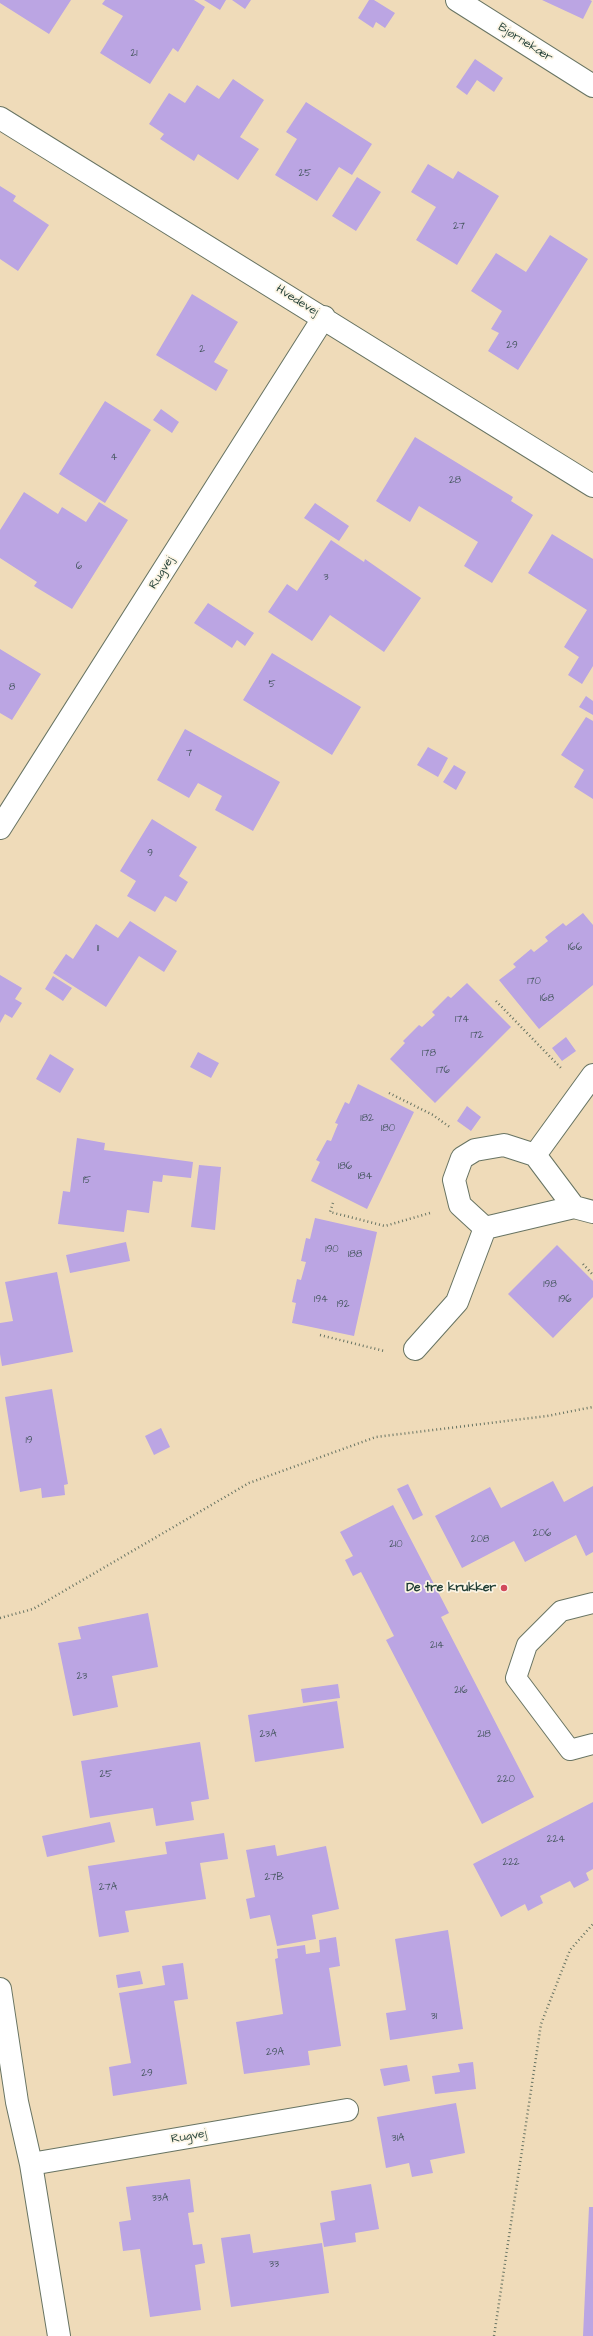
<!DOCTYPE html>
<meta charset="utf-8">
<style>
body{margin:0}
canvas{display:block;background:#efdbb9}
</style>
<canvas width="593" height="2336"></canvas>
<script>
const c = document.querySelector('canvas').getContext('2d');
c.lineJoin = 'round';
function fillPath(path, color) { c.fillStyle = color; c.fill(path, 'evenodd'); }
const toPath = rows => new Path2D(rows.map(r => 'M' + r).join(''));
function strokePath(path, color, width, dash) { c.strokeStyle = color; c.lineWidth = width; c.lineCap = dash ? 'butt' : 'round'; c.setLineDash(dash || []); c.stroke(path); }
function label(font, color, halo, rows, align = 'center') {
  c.font = font + ' "Architects Daughter",sans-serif'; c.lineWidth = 3.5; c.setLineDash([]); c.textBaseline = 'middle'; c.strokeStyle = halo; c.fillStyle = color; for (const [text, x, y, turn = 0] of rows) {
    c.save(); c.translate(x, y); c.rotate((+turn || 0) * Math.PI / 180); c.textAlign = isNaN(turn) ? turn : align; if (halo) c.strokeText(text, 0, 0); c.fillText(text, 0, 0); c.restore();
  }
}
const building = toPath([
 [0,0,71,0,49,34,0,3],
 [105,0,194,0,205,7,178,52,173,48,150,84,100,53,123,16,102,4],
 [204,0,226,0,220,10],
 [232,0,251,0,245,9],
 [369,0,374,0,395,13,385,28,376,22,373,28,358,18],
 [542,0,590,0,592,1,583,19],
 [475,59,503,78,494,92,477,80,467,95,456,87],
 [233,79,264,100,240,137,259,149,238,180,198,154,194,161,160,139,164,134,149,124,169,93,185,103,197,85,219,99],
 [306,102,372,144,352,175,339,167,317,201,275,175,297,139,286,132],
 [428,164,453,179,458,171,499,196,457,265,416,240,436,207,411,192],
 [357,177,381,192,356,231,332,216],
 [0,186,16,196,13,201,49,225,18,271,0,259],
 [550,235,588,259,518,370,488,351,499,333,491,329,502,311,471,291,496,253,526,272],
 [192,294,238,322,214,362,228,370,216,391,156,355],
 [105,401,151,430,105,503,59,474],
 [161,409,179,422,172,433,153,420],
 [415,437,513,497,511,501,533,515,492,583,464,566,478,542,419,506,410,522,376,501],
 [24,492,58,514,62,507,86,522,99,502,128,520,72,609,34,586,37,582,0,558,0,530],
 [315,503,349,526,339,541,304,518],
 [552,534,593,559,593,666,582,684,568,675,579,657,564,647,587,610,528,573],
 [331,540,364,562,365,559,421,598,384,652,330,615,312,641,268,612,287,584,297,591],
 [208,603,254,633,245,646,237,640,232,648,194,623],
 [0,649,41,674,12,720,0,713],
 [272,653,361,707,332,755,243,700],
 [586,696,593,701,593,715,579,707],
 [586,717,593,721,593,799,574,787,584,770,561,755],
 [185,729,280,782,253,831,215,810,222,796,198,783,189,798,157,780],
 [428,747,448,758,438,777,417,765],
 [454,765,466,772,456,790,443,782],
 [152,819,197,847,179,876,188,882,176,902,165,896,155,912,127,896,136,881,120,871],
 [583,913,593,925,593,985,539,1029,499,980,516,967,513,964,531,949,534,952,548,941,545,937,563,923,566,926],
 [130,921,177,951,164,972,139,956,106,1007,53,973,66,954,73,959,96,924,118,938],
 [0,975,22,988,15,999,22,1003,12,1018,5,1014,0,1023],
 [53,976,72,988,63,1001,45,989],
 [467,983,511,1027,435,1103,390,1059,405,1043,403,1041,419,1025,422,1027,435,1015,432,1012,448,996,451,998],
 [566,1037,576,1051,562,1061,552,1048],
 [198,1052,219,1063,211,1078,190,1067],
 [50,1054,74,1069,60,1093,36,1079],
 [358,1084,414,1112,367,1209,311,1181,320,1162,316,1160,327,1140,331,1141,338,1124,335,1123,345,1102,349,1104],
 [467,1106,481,1117,471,1131,457,1121],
 [77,1138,105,1143,104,1150,193,1162,191,1178,163,1175,162,1182,153,1181,149,1213,127,1210,124,1232,58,1224,63,1191,70,1192],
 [199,1165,221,1167,215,1230,191,1227],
 [315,1218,377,1232,354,1336,292,1323,296,1303,292,1302,297,1279,301,1280,306,1262,301,1261,306,1238,310,1239],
 [126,1242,130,1261,70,1273,66,1255],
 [557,1245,593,1281,593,1297,553,1338,508,1294],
 [57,1272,73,1352,2,1366,0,1354,0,1323,13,1321,5,1282],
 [52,1389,68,1484,64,1485,65,1495,42,1498,41,1488,20,1492,5,1397],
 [161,1428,170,1447,154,1455,145,1436],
 [553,1481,564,1502,593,1486,593,1552,586,1556,576,1535,525,1562,514,1541,462,1568,435,1516,490,1487,501,1508],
 [408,1484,423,1515,413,1520,397,1489],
 [393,1505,449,1613,441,1617,533,1795,534,1797,482,1824,386,1640,394,1636,361,1572,353,1576,345,1560,353,1556,340,1532],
 [148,1613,158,1667,112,1676,118,1707,73,1716,58,1643,81,1639,78,1627],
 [338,1684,340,1698,303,1703,301,1689],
 [337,1701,344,1748,255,1762,248,1715],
 [200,1742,209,1799,191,1802,194,1820,156,1826,153,1808,90,1818,81,1761],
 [593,1802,593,1869,586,1873,589,1880,574,1888,570,1881,540,1896,543,1903,528,1911,525,1904,501,1917,473,1864],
 [110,1822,115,1842,47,1857,42,1836],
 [224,1833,228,1859,200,1863,206,1899,125,1911,129,1932,99,1937,88,1866,167,1854,165,1842],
 [275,1845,277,1856,326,1846,339,1909,312,1915,316,1939,277,1946,270,1915,250,1919,246,1899,255,1897,246,1850],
 [448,1930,463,2029,390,2040,386,2013,406,2010,395,1939],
 [336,1937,340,1966,329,1968,341,2046,308,2051,310,2065,244,2074,236,2022,283,2014,275,1959,278,1958,277,1949,305,1945,306,1954,320,1952,319,1940],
 [183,1963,188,1999,174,2001,187,2084,113,2096,109,2067,131,2063,119,1993,165,1985,162,1966],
 [140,1971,143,1984,118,1988,116,1975],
 [473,2062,476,2089,435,2094,432,2076,460,2072,458,2064],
 [407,2065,410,2081,384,2086,380,2069],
 [456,2103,465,2153,430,2160,433,2173,412,2177,409,2163,386,2168,377,2117],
 [190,2179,194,2212,188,2213,193,2245,202,2244,205,2263,195,2265,201,2310,150,2317,140,2249,123,2251,119,2222,131,2220,126,2187],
 [371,2184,379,2229,355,2233,356,2242,324,2247,320,2223,335,2220,331,2191],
 [589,2207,593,2207,593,2336,583,2336],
 [250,2234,253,2253,322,2243,329,2293,231,2307,221,2238]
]);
const path = toPath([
 [496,1001,561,1068],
 [389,1093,433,1115,451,1128],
 [333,1203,330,1212,385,1226,430,1213],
 [583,1264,593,1275],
 [320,1335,384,1351],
 [0,1618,33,1609,249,1483,376,1437,547,1416,593,1407],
 [494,2336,541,2024,570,1950,593,1924]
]);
const lane = toPath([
 [593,1603,561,1611,527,1645,516,1678,570,1750,593,1744]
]);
const street = toPath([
 [457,0,593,86],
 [0,118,593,486],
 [0,828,324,317],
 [535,1155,593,1075],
 [574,1207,535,1155,504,1145,475,1150,462,1158,454,1180,460,1205,485,1228,574,1207,593,1212],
 [415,1349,457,1302,485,1228],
 [0,1989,17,2102,31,2164,59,2336],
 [31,2164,347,2110]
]);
const markers = [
 [504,1588,4,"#d1495b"]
];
const numberNames = [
 ["21",134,54],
 ["25",305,174],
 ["27",459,227],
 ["29",512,346],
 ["2",202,350],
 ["4",114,458],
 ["28",455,481],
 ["6",79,567],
 ["3",326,578],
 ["5",272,685],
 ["8",12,688],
 ["7",189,754],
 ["9",150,854],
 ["166",575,948],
 ["11",98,949],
 ["170",534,982],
 ["168",547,999],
 ["174",462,1020],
 ["172",477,1036],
 ["178",429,1054],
 ["176",443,1071],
 ["182",367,1119],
 ["180",388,1129],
 ["186",345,1167],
 ["184",365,1177],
 ["15",87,1181],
 ["190",332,1250],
 ["188",355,1255],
 ["198",550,1285],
 ["194",321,1300],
 ["196",565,1300],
 ["192",343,1305],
 ["19",29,1441],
 ["206",542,1534],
 ["208",480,1540],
 ["210",396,1545],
 ["214",437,1646],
 ["23",82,1677],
 ["216",461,1691],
 ["23A",268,1735],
 ["218",484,1735],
 ["25",106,1775],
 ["220",506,1780],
 ["224",556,1840],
 ["222",511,1863],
 ["27B",274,1878],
 ["27A",108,1888],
 ["31",434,2017],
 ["29A",275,2053],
 ["29",147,2074],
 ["31A",398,2139],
 ["33A",160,2199],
 ["33",274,2265]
];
const streetNames = [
 ["Bjørnekær",525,43,32],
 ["Hvedevej",297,301,32],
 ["Rugvej",162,573,-58],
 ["Rugvej",189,2137,-10]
];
const poiNames = [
 ["De tre krukker",496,1588]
];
fillPath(building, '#bba5e3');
strokePath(lane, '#687463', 22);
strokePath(street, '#687463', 24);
strokePath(path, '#687463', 2.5, [1, 3]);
strokePath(lane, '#fff', 20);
strokePath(street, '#fff', 22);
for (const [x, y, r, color] of markers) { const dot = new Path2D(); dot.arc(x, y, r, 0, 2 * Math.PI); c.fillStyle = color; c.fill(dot); strokePath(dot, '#fcf5e5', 1.5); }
label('10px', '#465760', null, numberNames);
label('12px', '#1f3d34', '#fcf5e5', streetNames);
label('bold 12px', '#1f3d34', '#fcf5e5', poiNames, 'right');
</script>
